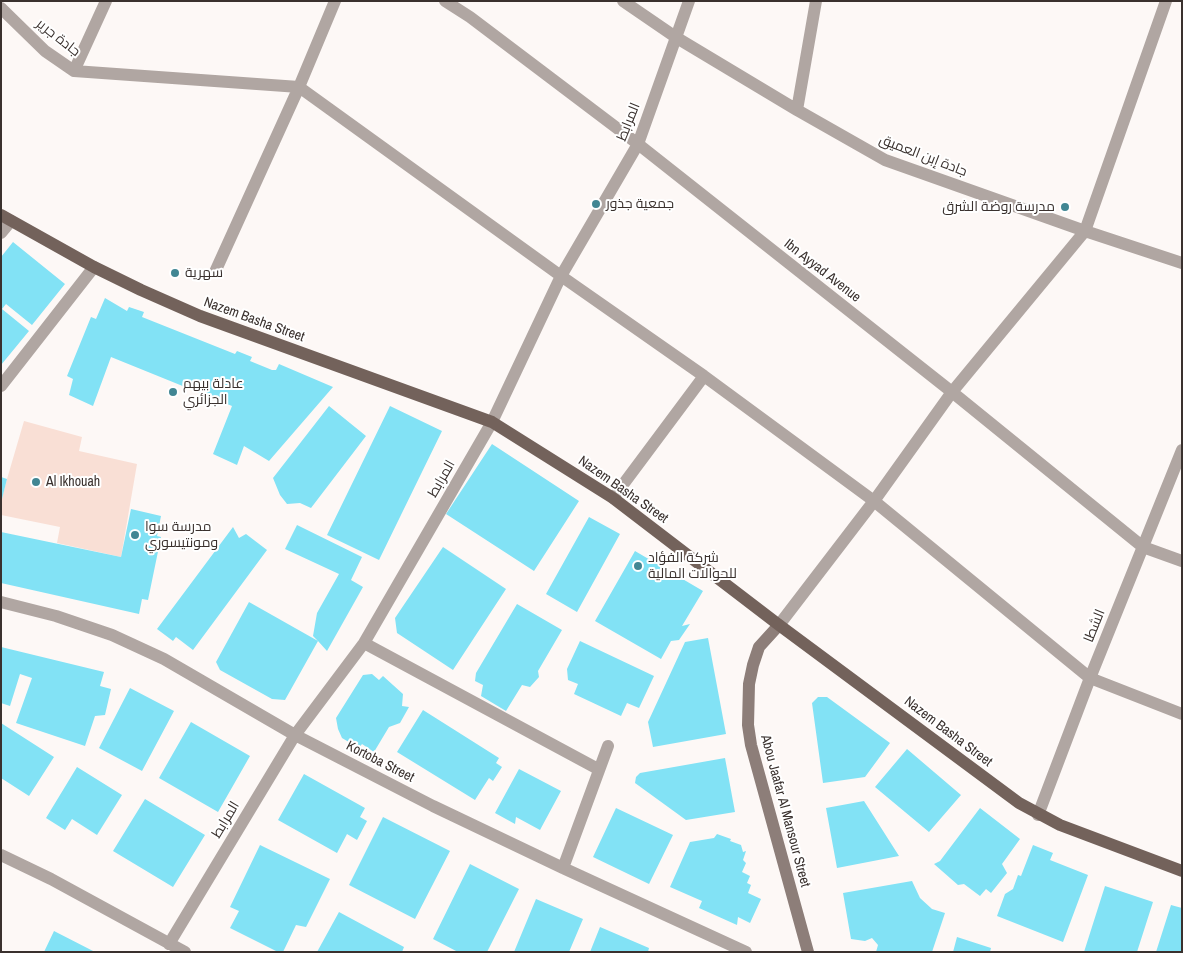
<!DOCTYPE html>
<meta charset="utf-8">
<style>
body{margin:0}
#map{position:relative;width:1183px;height:953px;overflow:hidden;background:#fdf8f6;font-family:"Archivo Narrow",sans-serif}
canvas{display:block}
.frame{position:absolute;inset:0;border:2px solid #3a312e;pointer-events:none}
</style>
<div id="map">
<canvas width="1183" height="953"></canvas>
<div class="frame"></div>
</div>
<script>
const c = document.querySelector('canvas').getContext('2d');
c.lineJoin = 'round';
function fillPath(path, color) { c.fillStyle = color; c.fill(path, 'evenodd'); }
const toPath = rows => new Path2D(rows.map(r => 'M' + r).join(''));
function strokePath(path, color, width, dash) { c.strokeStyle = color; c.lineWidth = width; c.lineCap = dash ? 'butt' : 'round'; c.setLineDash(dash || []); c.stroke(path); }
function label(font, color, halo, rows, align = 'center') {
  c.font = font + ' "Archivo Narrow",Cairo,sans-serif'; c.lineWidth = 4; c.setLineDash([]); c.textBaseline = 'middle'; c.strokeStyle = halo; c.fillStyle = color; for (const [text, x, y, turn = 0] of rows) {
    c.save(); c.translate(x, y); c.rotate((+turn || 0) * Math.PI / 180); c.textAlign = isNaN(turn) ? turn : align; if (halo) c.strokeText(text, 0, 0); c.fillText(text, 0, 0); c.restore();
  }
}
const green = toPath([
 [24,421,82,437,79,451,137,464,121,557,57,543,60,527,1,515,1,502,7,479]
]);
const building = toPath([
 [13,242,65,284,32,325,6,304,2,309,29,331,1,365,1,257],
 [105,298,127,311,129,307,144,312,142,317,235,354,237,351,252,357,250,361,272,370,276,370,279,364,333,387,269,461,244,446,237,465,213,454,232,406,111,357,93,406,69,395,73,379,67,376,91,317,96,319],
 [329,406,366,436,311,508,300,503,287,504,280,495,273,478],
 [390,406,442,431,379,560,327,535],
 [492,444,579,501,534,571,446,514],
 [1,477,7,479,2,499,1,499],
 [131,509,161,516,157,536,161,537,148,600,142,599,139,614,1,583,1,532,121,557],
 [589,517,620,534,577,612,546,594],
 [297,525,362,557,351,580,363,587,327,651,318,641,285,700,272,699,220,670,216,662,249,602,318,641,313,636,317,613,339,574,285,549],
 [233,527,239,538,246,534,267,550,193,650,176,637,173,641,157,629],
 [443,547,506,589,453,670,397,633,395,618],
 [635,551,703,591,682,626,690,624,679,640,671,641,661,659,595,621],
 [517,604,562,630,538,671,539,677,530,687,522,685,506,711,481,696,483,685,475,681,476,673],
 [708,638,726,734,653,747,648,722,685,642],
 [580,641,654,676,639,708,627,703,621,716,574,694,578,684,568,680,567,669],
 [1,647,104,672,100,686,111,689,105,715,95,716,85,746,16,723,32,678,20,674,10,706,1,703],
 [372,674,379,680,383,676,403,694,402,706,409,707,400,723,389,727,374,752,362,744,359,748,342,738,338,729,336,718,363,675],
 [130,688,174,711,142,771,99,748],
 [818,697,827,697,890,743,865,777,823,783,812,703],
 [423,710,499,758,496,763,502,767,493,781,489,778,475,800,397,752],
 [191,722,250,756,218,812,159,778],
 [1,723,54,757,29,796,1,778],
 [907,749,961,795,929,832,875,787],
 [725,758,735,812,686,820,635,783,636,777,640,773],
 [77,767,122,795,97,835,72,819,65,830,46,818],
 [519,769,561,791,540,830,516,817,515,824,495,813],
 [304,774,365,808,360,817,367,821,357,840,347,834,337,853,278,820],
 [145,799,205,835,173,887,113,851],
 [864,801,899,856,837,868,826,808],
 [616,808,673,835,649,884,593,857],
 [980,808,1020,839,1002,864,1007,873,991,893,986,889,980,896,964,884,958,885,934,864,940,861],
 [383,817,450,851,415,919,349,885],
 [717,834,731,839,730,841,741,845,743,852,746,851,743,860,746,863,742,872,750,876,747,883,751,885,748,893,761,899,750,923,738,917,737,925,699,908,702,901,670,887,690,842,714,838],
 [260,845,330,879,306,927,296,925,283,952,278,952,230,928,239,911,230,907],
 [1033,845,1053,853,1050,860,1088,875,1063,942,997,916,1005,894,1013,889,1018,875,1021,876],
 [470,864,519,889,487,952,458,952,433,939],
 [912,881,920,898,932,909,945,913,932,952,876,952,878,945,872,938,865,941,851,939,843,893],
 [1105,886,1153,902,1137,952,1084,952],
 [536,899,583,919,569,952,514,952],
 [1171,905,1182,908,1182,952,1156,952],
 [339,912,404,947,402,952,317,952],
 [600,927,649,948,648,952,590,952],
 [54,931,95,952,44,952],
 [957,937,991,948,990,952,953,952]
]);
const pedestrian = toPath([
 [1,233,11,221]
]);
const minor = toPath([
 [445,1,470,17,638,144,952,392,1143,547,1182,561],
 [623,1,677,38,797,110,885,160,1085,231,1182,263],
 [1,8,45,51,74,71],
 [74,71,299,87,561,276,704,376,874,501,1090,678,1182,714],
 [74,71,106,1],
 [797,110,816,1],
 [215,272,299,87,335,1],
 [1,386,94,267],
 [613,498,704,376],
 [1,602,56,616,112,635,164,659,295,735,433,806,563,868,746,952],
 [779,625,874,501,952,392,1085,231,1166,1],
 [364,643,598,769],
 [1038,815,1090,678,1182,450],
 [1,855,51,879,185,952],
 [563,868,608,746],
 [169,944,295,735,364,643,492,422,561,276,638,144,689,1]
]);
const secondary = toPath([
 [779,625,759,647,753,665,749,684,748,725,751,745,808,952]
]);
const primary = toPath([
 [1,215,94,267,141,290,200,316,492,422,613,498,779,625,1019,803,1060,825,1182,871]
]);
const markers = [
 [596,204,5,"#418693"],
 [1065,207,5,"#418693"],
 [175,273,5,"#418693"],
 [173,392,5,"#418693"],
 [36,482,5,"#418693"],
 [135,535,5,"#418693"],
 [638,566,5,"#418693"]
];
const streetNames = [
 ["جادة جرير",58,38,38],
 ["المرابط",629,122,-68],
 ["جادة إبن العميق",923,156,21],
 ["Ibn Ayyad Avenue",822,271,38],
 ["Nazem Basha Street",254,320,20],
 ["المرابط",442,479,-60],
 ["Nazem Basha Street",623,490,35],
 ["الشطا",1095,626,-68],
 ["Nazem Basha Street",948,732,37],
 ["Kortoba Street",380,762,27],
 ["Abou Jaafar Al Mansour Street",785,811,75],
 ["المرابط",226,820,-59]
];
const poiNames = [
 ["جمعية جذور",606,204],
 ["مدرسة روضة الشرق",1055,207,"right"],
 ["سهرية",185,273],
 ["عادلة بيهم",183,384],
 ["الجزائري",183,400],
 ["Al Ikhouah",46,482],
 ["مدرسة سوا",145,527],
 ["ومونتيسوري",145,543],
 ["شركة الفؤاد",648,558],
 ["للحوالات المالية",648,574]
];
fillPath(green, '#f9dfd5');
fillPath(building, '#82e2f5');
strokePath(pedestrian, '#b0a6a2', 12);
strokePath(minor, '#b0a6a2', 12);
strokePath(secondary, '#8d7e79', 12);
strokePath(primary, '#73625b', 12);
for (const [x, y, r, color] of markers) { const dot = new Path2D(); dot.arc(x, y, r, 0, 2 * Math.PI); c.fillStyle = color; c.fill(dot); strokePath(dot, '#fff', 2); }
label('14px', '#3a312e', '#fff', streetNames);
label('14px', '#3a312e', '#fff', poiNames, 'left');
</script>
